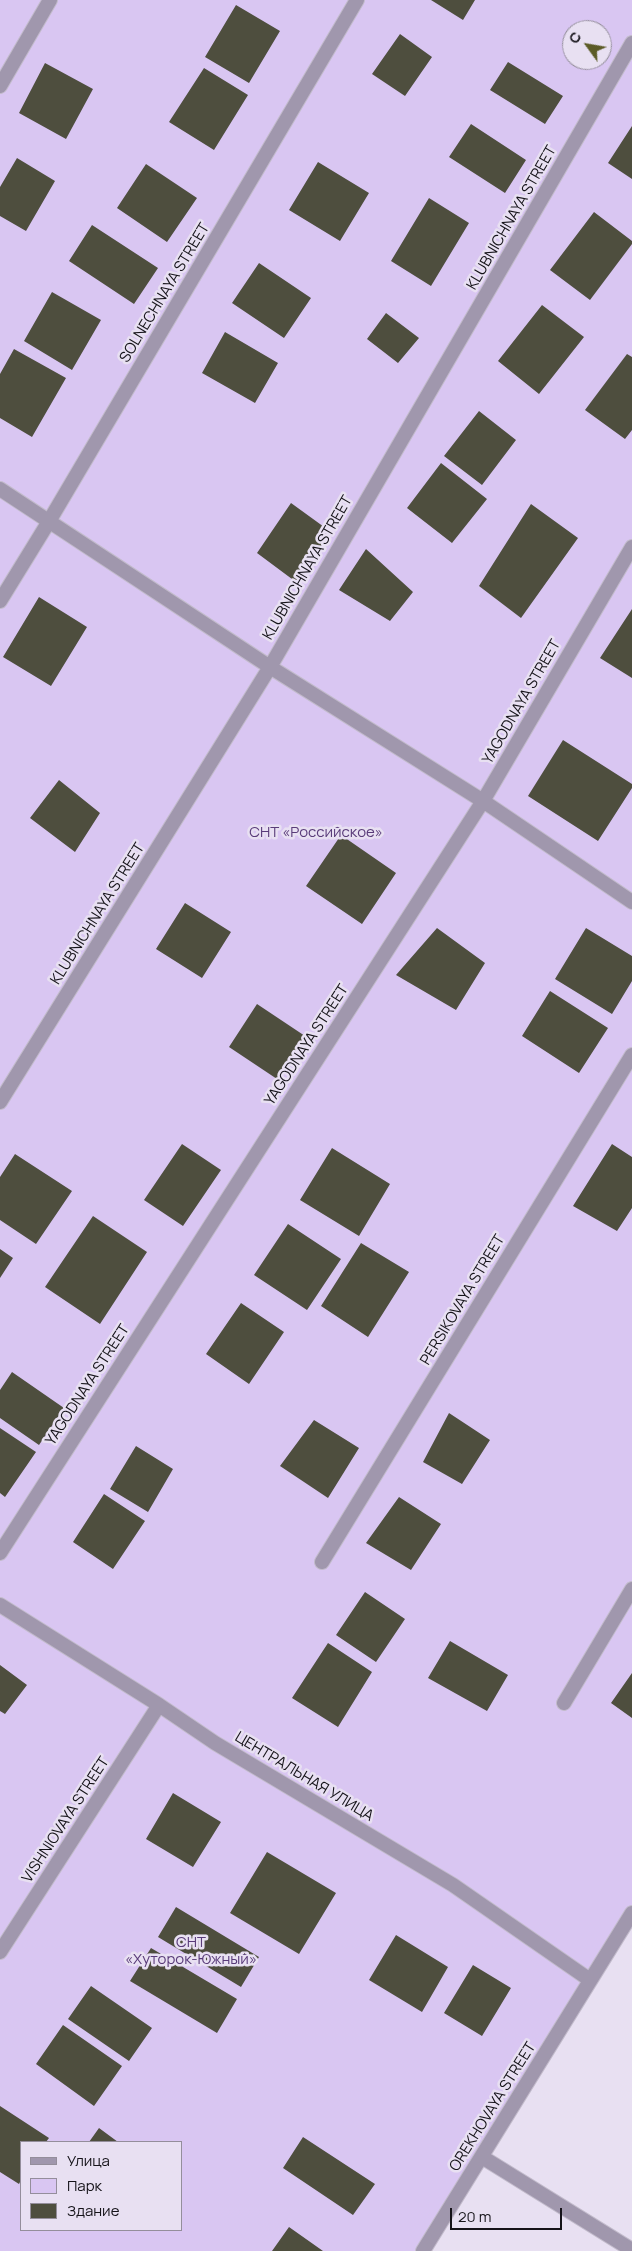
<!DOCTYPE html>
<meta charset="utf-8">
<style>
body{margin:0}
#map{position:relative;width:632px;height:2251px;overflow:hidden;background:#e8e0f2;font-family:Manrope,sans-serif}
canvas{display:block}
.legend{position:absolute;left:20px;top:2141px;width:162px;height:90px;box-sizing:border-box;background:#e8e0f2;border:1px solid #948e9b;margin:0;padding:6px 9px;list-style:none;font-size:15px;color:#151319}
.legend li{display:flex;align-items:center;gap:10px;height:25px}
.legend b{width:25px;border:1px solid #948e9b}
.north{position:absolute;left:562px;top:20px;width:50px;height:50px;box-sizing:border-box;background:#e8e0f2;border:1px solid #948e9b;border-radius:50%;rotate:302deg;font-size:14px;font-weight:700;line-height:20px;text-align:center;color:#151319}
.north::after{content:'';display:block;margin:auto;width:18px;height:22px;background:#5c5b27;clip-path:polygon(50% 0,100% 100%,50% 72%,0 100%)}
.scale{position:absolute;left:450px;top:2208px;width:112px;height:22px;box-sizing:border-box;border:2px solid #151319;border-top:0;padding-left:6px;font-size:15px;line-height:18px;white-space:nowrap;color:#151319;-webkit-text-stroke:4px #e8e0f2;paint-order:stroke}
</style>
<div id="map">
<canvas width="632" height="2251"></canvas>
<ul class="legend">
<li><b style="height:6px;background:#a097ad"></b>Улица</li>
<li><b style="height:14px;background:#d9c6f2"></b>Парк</li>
<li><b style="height:14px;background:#4e4e3e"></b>Здание</li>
</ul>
<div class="north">С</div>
<div class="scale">20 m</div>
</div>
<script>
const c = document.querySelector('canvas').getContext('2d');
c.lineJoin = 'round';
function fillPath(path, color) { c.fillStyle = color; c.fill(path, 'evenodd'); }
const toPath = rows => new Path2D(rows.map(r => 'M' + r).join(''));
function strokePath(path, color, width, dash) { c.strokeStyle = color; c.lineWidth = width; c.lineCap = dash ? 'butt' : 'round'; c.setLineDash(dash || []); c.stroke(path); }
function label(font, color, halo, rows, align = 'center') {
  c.font = font + ' Manrope,sans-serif'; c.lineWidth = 5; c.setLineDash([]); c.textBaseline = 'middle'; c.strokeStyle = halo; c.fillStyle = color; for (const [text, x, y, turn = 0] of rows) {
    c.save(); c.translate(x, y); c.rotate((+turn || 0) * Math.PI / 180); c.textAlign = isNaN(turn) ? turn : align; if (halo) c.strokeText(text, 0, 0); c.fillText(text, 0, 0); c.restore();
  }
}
const green = toPath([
 [0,0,632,0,632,1913,423,2251,0,2251],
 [572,30,602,30,602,60,572,60],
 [21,2142,181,2142,181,2230,21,2230]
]);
const building = toPath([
 [431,0,475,0,463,20],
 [236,5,280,31,249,83,205,57],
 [400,34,432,57,405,96,372,74],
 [508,62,563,96,545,124,490,90],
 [45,63,93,89,66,139,19,113],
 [204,68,248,95,214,150,169,122],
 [471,124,526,160,505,193,449,157],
 [632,126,632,179,608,163],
 [17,158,55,181,26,231,0,216,0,187],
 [318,162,369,193,340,241,289,210],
 [146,164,197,198,167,242,117,208],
 [429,198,469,223,431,286,391,261],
 [594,212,632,241,632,244,590,300,550,270],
 [92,225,158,268,134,304,69,261],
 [259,263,311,298,284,338,232,303],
 [52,292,101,320,72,370,24,341],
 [542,305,584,337,539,394,498,361],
 [386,313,419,338,398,363,367,339],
 [225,332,278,363,255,403,202,373],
 [14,349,66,378,32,437,0,418,0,374],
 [627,354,632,357,632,430,625,439,585,410],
 [479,411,516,440,482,485,444,456],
 [441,463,487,499,452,543,407,508],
 [291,503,331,532,296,582,257,553],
 [531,504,578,538,521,618,479,586],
 [366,549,413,592,390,621,339,590],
 [39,597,87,627,51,686,3,657],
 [632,609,632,678,600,658],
 [563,740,632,784,632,788,598,841,528,796],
 [59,780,100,813,75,852,30,818],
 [341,835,396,873,362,924,306,886],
 [185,903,231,932,202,978,156,949],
 [437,928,485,963,456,1010,396,975],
 [586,928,632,956,632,981,612,1014,555,979],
 [550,991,608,1028,579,1073,522,1036],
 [257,1004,305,1036,277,1079,229,1047],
 [182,1144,221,1170,183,1226,144,1200],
 [612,1144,632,1157,632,1208,617,1231,573,1206],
 [332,1148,390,1184,359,1236,300,1200],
 [15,1154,72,1191,36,1244,0,1220,0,1177],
 [93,1216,147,1252,100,1324,45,1287],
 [288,1224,341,1259,307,1310,254,1275],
 [361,1243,409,1272,368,1337,321,1306],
 [0,1249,13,1258,0,1278],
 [241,1303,284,1332,249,1384,206,1354],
 [12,1372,64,1408,39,1445,0,1418,0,1390],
 [449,1413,490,1440,462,1484,423,1462],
 [314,1420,359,1448,328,1498,280,1466],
 [0,1428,36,1452,5,1497,0,1493],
 [136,1446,173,1469,148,1512,110,1489],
 [104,1494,145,1521,113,1569,73,1542],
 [399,1497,441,1524,411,1570,366,1543],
 [365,1592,405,1619,376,1662,336,1635],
 [450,1641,508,1675,487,1711,428,1678],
 [328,1643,372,1672,338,1727,292,1698],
 [0,1665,27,1685,5,1714,0,1711],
 [632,1673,632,1718,611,1703],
 [173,1793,221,1822,193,1867,146,1839],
 [267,1852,336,1893,299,1954,230,1913],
 [176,1907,259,1957,241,1987,158,1937],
 [396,1935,448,1967,422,2012,369,1980],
 [151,1948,237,1999,217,2033,130,1981],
 [473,1965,511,1988,482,2036,444,2013],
 [91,1986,152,2028,129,2061,68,2019],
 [63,2025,122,2066,94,2106,36,2064],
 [0,2106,49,2138,46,2142,21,2142,21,2180,19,2184,0,2172],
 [99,2128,118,2142,89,2142],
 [303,2137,375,2184,353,2215,283,2168],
 [289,2227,323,2251,272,2251]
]);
const minor = toPath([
 [0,86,50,0],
 [0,489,270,667,483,801,632,902],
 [0,601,48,523,357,0],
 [0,1102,270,667,632,43],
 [0,1553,483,801,632,547],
 [322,1562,632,1055],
 [0,1605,159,1705,215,1743,453,1885,590,1980],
 [564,1703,632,1589],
 [0,1952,159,1705],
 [482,2157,632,2250],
 [423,2251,632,1913]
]);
const streetNames = [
 ["KLUBNICHNAYA STREET",512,218,-60],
 ["SOLNECHNAYA STREET",165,293,-59],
 ["KLUBNICHNAYA STREET",308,568,-60],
 ["YAGODNAYA STREET",522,702,-60],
 ["KLUBNICHNAYA STREET",98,914,-58],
 ["YAGODNAYA STREET",307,1045,-57],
 ["PERSIKOVAYA STREET",463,1300,-59],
 ["YAGODNAYA STREET",88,1385,-57],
 ["ЦЕНТРАЛЬНАЯ УЛИЦА",304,1777,31],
 ["VISHNIOVAYA STREET",66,1820,-57],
 ["OREKHOVAYA STREET",493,2107,-58]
];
const parkNames = [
 ["СНТ «Российское»",316,833],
 ["СНТ",191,1943],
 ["«Хуторок-Южный»",191,1960]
];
fillPath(green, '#d9c6f2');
fillPath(building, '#4e4e3e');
strokePath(minor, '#c2bbcb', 16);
strokePath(minor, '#a097ad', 14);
label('15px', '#151319', '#e8e0f2', streetNames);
label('15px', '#593b79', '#e8e0f2', parkNames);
</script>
